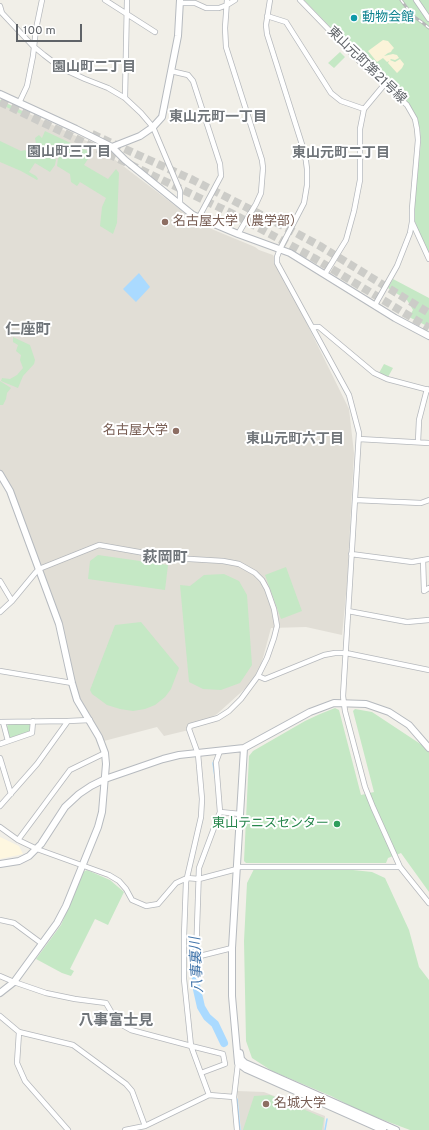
<!DOCTYPE html>
<meta charset="utf-8">
<style>
body{margin:0}
#map{position:relative;width:429px;height:1130px;overflow:hidden;background:#f1efe8;font-family:Overpass,sans-serif}
canvas{display:block}
.scale{position:absolute;left:16px;top:24px;width:66px;height:18px;box-sizing:border-box;border:2px solid #5f6368;border-top:0;padding-left:5px;font-size:12px;line-height:14px;white-space:nowrap;color:#5f6368;-webkit-text-stroke:3px #fff;paint-order:stroke}
</style>
<div id="map">
<canvas width="429" height="1130"></canvas>
<div class="scale">100 m</div>
</div>
<script>
const c = document.querySelector('canvas').getContext('2d');
c.lineJoin = 'round';
function fillPath(path, color) { c.fillStyle = color; c.fill(path, 'evenodd'); }
const toPath = rows => new Path2D(rows.map(r => 'M' + r).join(''));
function strokePath(path, color, width, dash) { c.strokeStyle = color; c.lineWidth = width; c.lineCap = dash ? 'butt' : 'round'; c.setLineDash(dash || []); c.stroke(path); }
function label(font, color, halo, rows, align = 'center') {
  c.font = font + ' Overpass,"Noto Sans JP",sans-serif'; c.lineWidth = 4; c.setLineDash([]); c.textBaseline = 'middle'; c.strokeStyle = halo; c.fillStyle = color; for (const [text, x, y, turn = 0] of rows) {
    c.save(); c.translate(x, y); c.rotate((+turn || 0) * Math.PI / 180); c.textAlign = isNaN(turn) ? turn : align; if (halo) c.strokeText(text, 0, 0); c.fillText(text, 0, 0); c.restore();
  }
}
const commercial = toPath([
 [0,837,19,846,23,854,0,859]
]);
const education = toPath([
 [0,100,97,146,190,217,202,225,255,247,259,250,273,255,349,409,354,453,347,584,342,635,306,627,271,628,260,669,248,686,217,714,189,730,164,736,157,727,104,741,80,700,76,688,63,629,41,565,13,491,4,474,0,471],
 [237,1091,264,1092,325,1116,324,1130,241,1130]
]);
const green = toPath([
 [304,0,429,0,429,254,422,242,413,216,421,142,420,129,414,113],
 [340,52,345,57,334,68,328,63],
 [0,100,22,111,27,113,23,115,0,104],
 [45,131,92,153,84,165,108,179,116,169,119,173,117,223,113,234,100,226,102,207,106,198,80,182,77,186,71,182,70,174,57,166,58,158,61,155,63,150,52,145,45,144,43,150,39,153,32,149,36,144,35,138,39,135,42,138],
 [0,141,21,151,25,150,30,155,34,157,54,156,56,160,55,165,50,172,35,163,29,172,36,176,38,179,37,180,21,171,0,162],
 [393,279,429,298,429,327,409,317,413,310,407,300,388,288],
 [13,337,30,345,35,360,34,364,23,376,18,388,1,381,2,378,10,379,17,375,23,368,20,360,21,355,16,351,18,345,13,342],
 [384,364,393,368,388,377,379,373],
 [0,381,11,388,7,393,6,399,3,405,0,405],
 [98,555,168,565,165,590,88,579,90,561],
 [286,567,302,611,281,619,265,575],
 [224,574,239,581,247,595,252,665,240,683,221,690,203,689,189,682,180,585,190,586,204,575],
 [141,622,179,668,171,689,165,697,155,705,145,709,133,711,120,709,107,705,99,699,92,694,90,690,115,625],
 [335,708,339,710,361,795,374,792,353,711,355,709,372,712,425,747,429,745,429,892,401,853,388,858,386,863,246,863,244,861,249,756,253,751,305,721,320,714],
 [8,723,30,724,31,725,30,732,9,740,7,727],
 [254,869,353,870,372,872,385,878,409,930,419,967,429,980,429,1130,410,1130,362,1112,331,1096,272,1071,252,1058,246,1041,244,941,247,883],
 [87,870,110,880,124,892,108,925,95,919,70,969,74,971,71,976,62,973,36,959,61,925,83,872],
 [270,1095,324,1118,322,1130,243,1130,254,1096]
]);
const sand = toPath([
 [383,40,388,41,394,48,392,50,391,52,388,53,384,56,393,54,397,55,399,58,395,60,391,59,390,60,395,62,400,59,404,64,402,68,397,73,388,63,389,61,387,62,383,58,377,62,368,51]
]);
const water = toPath([
 '382 15a5 5 0 1 1 10 0a5 5 0 1 1-10 0Z',
 [139,273,150,287,136,302,123,289]
]);
const stream = toPath([
 [214,761,213,763,215,777],
 [237,1099,240,1130],
 [325,1130,327,1119]
]);
const river = toPath([
 [195,949,196,985,201,1007,207,1017,215,1024,224,1043]
]);
const highwayTunnel = toPath([
 [0,102,235,215,314,258,429,328],
 [92,134,193,180,283,226,320,246,429,313]
]);
const street = toPath([
 [105,0,155,32],
 [227,0,225,28,226,47,262,160,263,168,261,193,256,204,238,234],
 [270,0,266,25,267,34,305,154,307,169,307,185,304,203,280,249,277,257,277,263,349,395,359,433,343,696,345,711,365,787,373,807,400,867,429,903],
 [300,0,361,63,407,105,415,119,417,129,418,140,412,209,412,222,429,259],
 [416,0,429,19],
 [180,3,195,3,206,8,219,8,227,5,235,0],
 [0,6,2,13,33,46,44,55,61,68,85,79,108,88,125,98,141,113,153,127,180,191,180,204],
 [267,16,286,22,331,93,341,101,364,109],
 [171,71,188,75,193,81,220,164,221,176,199,217],
 [125,98,127,0],
 [19,103,27,86,33,56,36,29,42,0],
 [325,274,346,240,354,211,360,180,360,129,364,109,384,85],
 [375,305,397,266,410,233,412,222],
 [312,327,319,327,374,373,387,379,429,390],
 [359,439,429,443],
 [418,442,419,420,427,389],
 [355,500,421,503,429,500],
 [351,554,412,562,429,559],
 [423,560,424,591,429,588],
 [0,581,12,601],
 [348,611,407,622,429,620],
 [0,612,12,601,36,572,39,569,99,545,173,558,223,561,239,564,255,573,262,580,267,589,274,609,277,626,274,638,267,658,258,676,265,679,324,655,335,653,346,653,429,670],
 [0,671,72,683],
 [0,722,68,721],
 [3,722,8,741],
 [0,744,32,733,33,721],
 [220,751,216,762,220,812,240,814],
 [0,758,11,794],
 [0,806,37,764,68,721,90,720],
 [220,812,199,868,196,957,232,948],
 [0,827,18,840,37,849,109,875,119,881,126,889,132,900,146,906,158,904,176,883,187,878,199,879,237,869],
 [18,840,70,770,105,753],
 [237,867,400,867],
 [0,920,14,923,41,943],
 [0,976,14,982,46,993,75,999,106,1003,113,1015,122,1025,131,1030,191,1046,209,1095],
 [0,1016,19,1032,73,1045,126,1084,132,1091,145,1126],
 [19,1032,17,1063,25,1081,68,1130],
 [201,1073,225,1064,223,1054,191,1046,184,979,184,936,186,882,201,817,202,799,198,754,189,729,190,726,218,718,229,711,241,699,258,676],
 [125,1130,145,1126,209,1095,234,1097],
 [237,1130,234,1097,238,1063,239,1063]
]);
const secondary = toPath([
 [0,94,76,129,112,147,125,160,193,215,238,234,290,253,395,318,429,336],
 [112,147,140,136,153,127,162,117,178,36,180,0],
 [0,474,10,491,59,624,72,683,77,700,99,737,105,753,106,764,102,812,98,827,66,906,57,923,14,982,0,993],
 [244,748,232,948,232,996,238,1063,246,1069,383,1130],
 [0,864,19,861,29,856,41,844,65,807,79,794,91,786,105,779,163,759,179,755,244,748,310,712,334,703,366,704,389,712,409,725,429,748],
 [240,1053,241,1059,245,1063,396,1130]
]);
const rail = toPath([
 [401,0,413,16,423,23,429,28]
]);
const markers = [
 [354,18,4,"#0f9aa8"],
 [165,222,4,"#8d6e63"],
 [176,431,4,"#8d6e63"],
 [337,824,4,"#2e9e5b"],
 [266,1104,4,"#8d6e63"]
];
const cultureNames = [
 ["動物会館",362,18]
];
const streetNames = [
 ["東山元町第21号線",366,66,44]
];
const educationNames = [
 ["名古屋大学（農学部）",173,222],
 ["名古屋大学",168,431,"right"],
 ["名城大学",274,1104]
];
const leisureNames = [
 ["東山テニスセンター",329,824]
];
const neighbourhoodNames = [
 ["園山町二丁目",94,68],
 ["東山元町一丁目",218,118],
 ["園山町三丁目",69,153],
 ["東山元町二丁目",341,154],
 ["東山元町六丁目",295,440]
];
const waterNames = [
 ["八事裏川",198,965,-93]
];
const quarterNames = [
 ["仁座町",28,331],
 ["萩岡町",165,559],
 ["八事富士見",116,1022]
];
fillPath(commercial, '#fef7e0');
fillPath(education, '#e1ded6');
fillPath(green, '#c5e8c5');
fillPath(sand, '#fbf3d9');
fillPath(water, '#aadaff');
strokePath(stream, '#aadaff', 1.5);
strokePath(river, '#aadaff', 8);
strokePath(highwayTunnel, '#ccccc8', 8, [8, 4]);
strokePath(street, '#b5b8bc', 6);
strokePath(secondary, '#b6babf', 8);
strokePath(street, '#fff', 4.5);
strokePath(secondary, '#fff', 6);
strokePath(rail, '#b6b7b8', 3);
strokePath(rail, '#fff', 1.5, [4.5]);
for (const [x, y, r, color] of markers) { const dot = new Path2D(); dot.arc(x, y, r, 0, 2 * Math.PI); c.fillStyle = color; c.fill(dot); strokePath(dot, '#fff', 1.5); }
label('13px', '#0d838f', '#fff', cultureNames, 'left');
label('13px', '#5f6368', '#fff', streetNames);
label('13px', '#785e54', '#fff', educationNames, 'left');
label('13px', '#27864d', '#fff', leisureNames, 'right');
label('bold 14px', '#70757a', '#fff', neighbourhoodNames);
label('italic 14px', '#4174aa', '#fff', waterNames);
label('bold 15px', '#70757a', '#fff', quarterNames);
</script>
